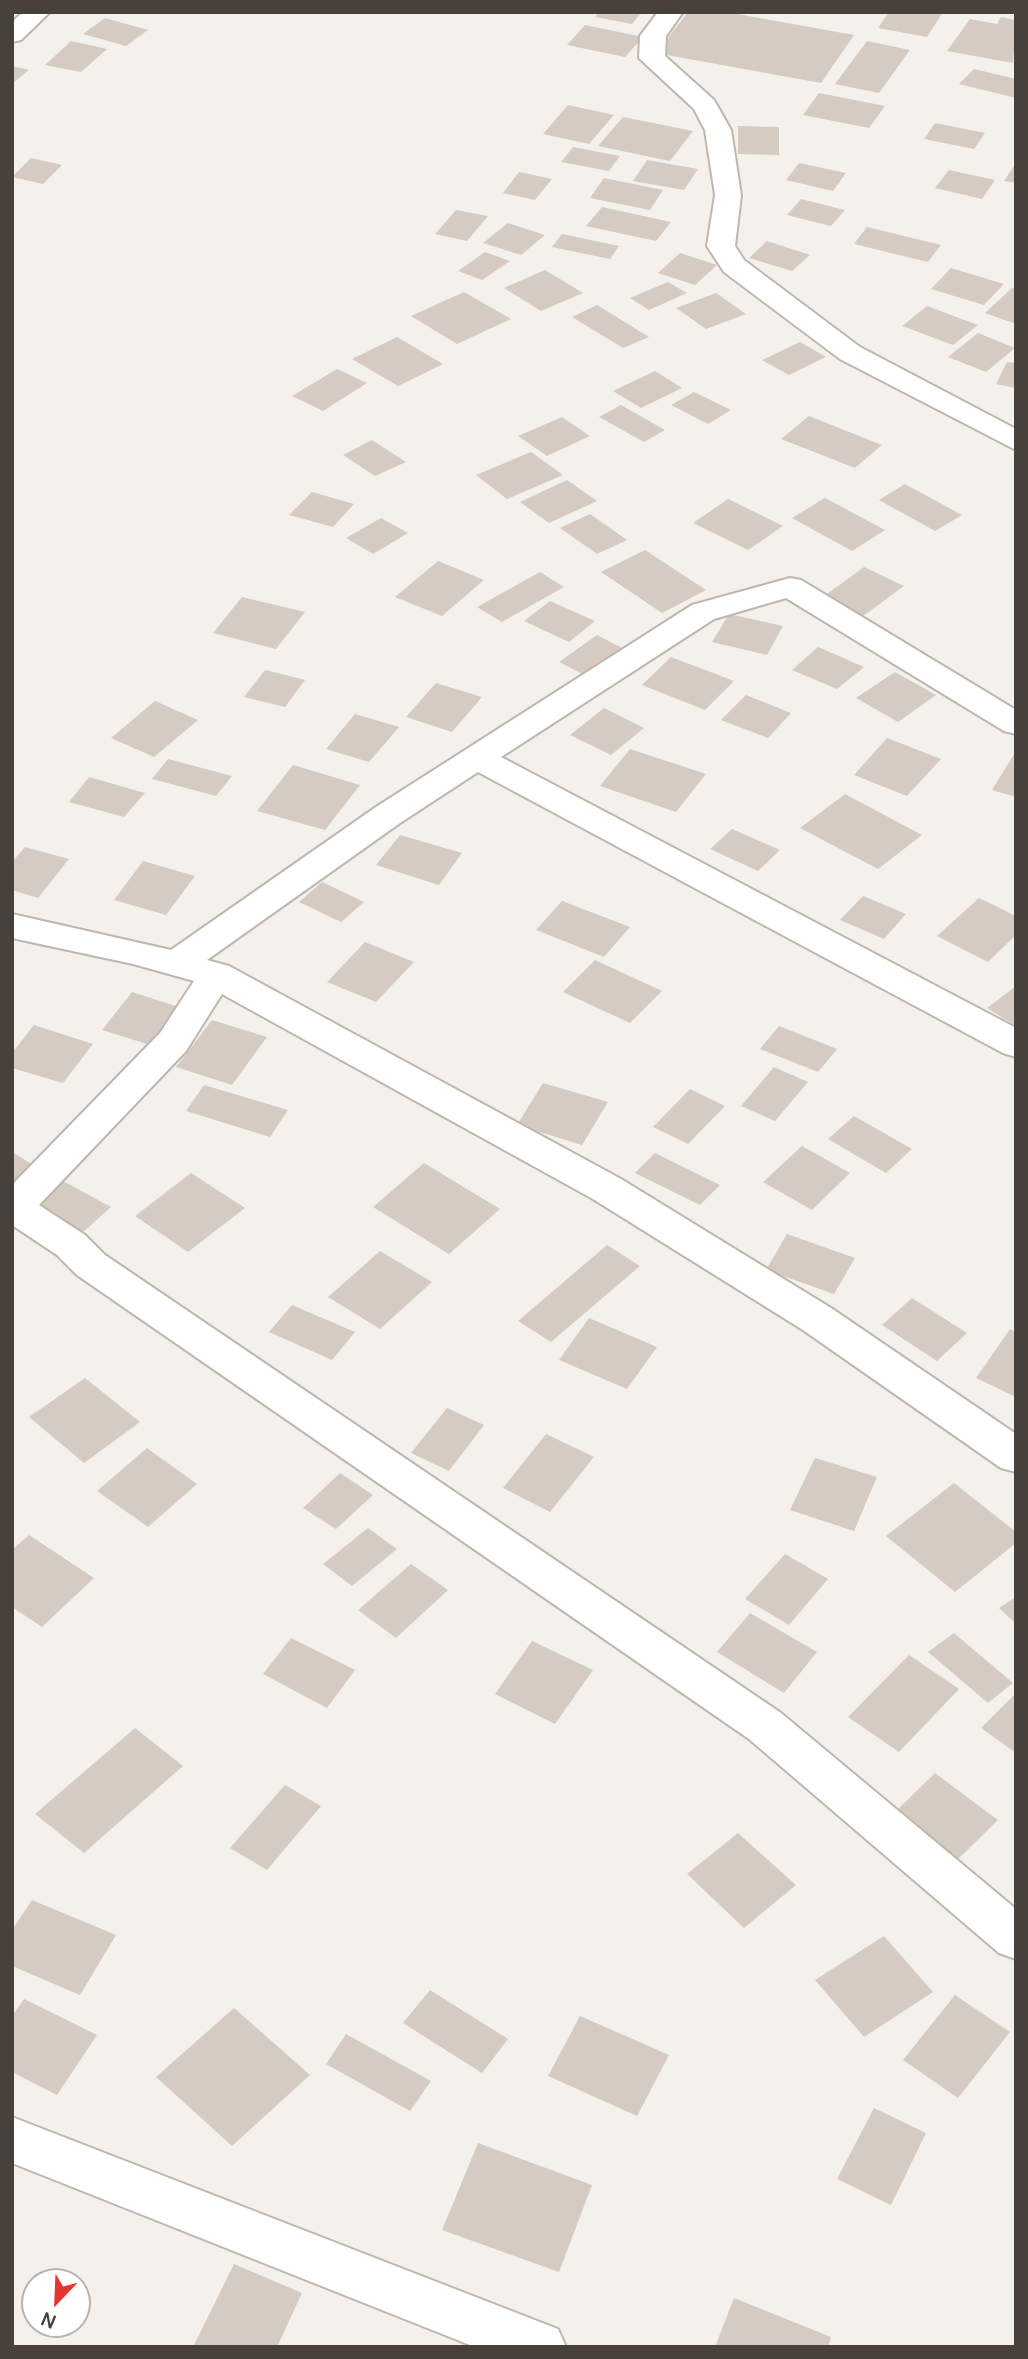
<!DOCTYPE html>
<style>
body{margin:0}
#map{position:relative;width:1028px;height:2359px;overflow:hidden;background:#f4f0eb;font-family:Manrope,sans-serif}
canvas{display:block}
.frame{position:absolute;inset:0;border:14px solid #48403a;pointer-events:none}
.north{position:absolute;left:21px;top:2268px;width:70px;height:70px;box-sizing:border-box;background:#fff;border:2px solid #b6b3b0;border-radius:50%;rotate:203deg;font-size:19px;font-weight:700;line-height:28px;text-align:center;color:#48403a}
.north::after{content:'';display:block;margin:auto;width:24px;height:32px;background:#e63530;clip-path:polygon(50% 0,100% 100%,50% 72%,0 100%)}
</style>
<div id="map">
<canvas width="1028" height="2359"></canvas>
<div class="frame"></div>
<div class="north">N</div>
</div>
<script>
const c = document.querySelector('canvas').getContext('2d');
c.lineJoin = 'round';
function fillPath(path, color) { c.fillStyle = color; c.fill(path, 'evenodd'); }
const toPath = rows => new Path2D(rows.map(r => 'M' + r).join(''));
function strokePath(path, color, width, dash) { c.strokeStyle = color; c.lineWidth = width; c.lineCap = dash ? 'butt' : 'round'; c.setLineDash(dash || []); c.stroke(path); }
const building = toPath([
 [599,12,642,12,632,24,595,17],
 [688,12,726,12,854,35,821,83,656,53],
 [889,12,943,12,927,37,878,28],
 [1001,17,1016,20,1013,63,947,51,970,19,997,24],
 [105,18,148,30,126,46,83,34],
 [585,25,643,37,625,57,567,45],
 [71,41,107,49,81,72,45,65],
 [867,41,910,50,879,93,835,84],
 [12,66,29,70,12,84],
 [974,69,1016,79,1016,98,959,84],
 [819,93,885,106,869,128,803,115],
 [568,105,614,115,589,144,543,134],
 [623,117,693,131,670,161,598,146],
 [935,123,985,133,974,149,924,139],
 [738,126,779,127,779,155,738,154],
 [573,147,620,156,609,171,561,162],
 [31,158,62,165,43,184,12,177],
 [647,160,698,169,684,190,633,181],
 [799,163,846,173,833,191,786,180],
 [1016,163,1016,183,1004,181],
 [949,170,995,180,982,199,935,188],
 [519,172,552,179,535,200,503,193],
 [604,178,663,190,650,210,590,198],
 [801,199,845,210,831,226,787,215],
 [602,207,671,222,656,241,586,226],
 [456,210,488,216,467,241,435,234],
 [508,223,545,235,521,255,483,243],
 [867,227,941,245,928,262,854,244],
 [562,234,619,246,610,259,552,247],
 [767,241,810,255,792,271,749,258],
 [485,252,510,261,482,280,458,271],
 [680,253,717,265,695,285,658,273],
 [951,268,1004,284,984,305,931,289],
 [545,270,583,293,541,311,504,288],
 [668,282,687,293,649,310,630,298],
 [1012,288,1016,289,1016,324,985,313],
 [464,292,511,319,457,344,411,316],
 [716,293,746,314,706,329,676,308],
 [597,305,649,337,623,348,572,317],
 [927,306,978,325,953,345,902,326],
 [978,333,1015,348,986,372,948,357],
 [397,337,443,364,398,386,352,359],
 [800,342,826,357,789,375,762,360],
 [1007,362,1016,363,1016,388,996,384],
 [337,369,367,383,323,411,292,396],
 [655,371,682,388,641,408,613,391],
 [694,392,731,410,708,424,671,405],
 [621,405,665,430,644,442,599,417],
 [809,416,882,445,855,468,781,439],
 [562,417,590,436,547,456,518,436],
 [372,440,406,462,375,476,343,455],
 [531,452,563,475,507,499,476,475],
 [567,480,597,501,549,523,520,502],
 [905,484,962,515,935,531,879,500],
 [312,492,354,504,333,527,289,515],
 [825,498,885,530,852,551,792,518],
 [728,499,783,526,748,550,693,523],
 [590,514,627,540,597,554,560,528],
 [381,518,408,533,373,554,346,538],
 [645,550,706,590,662,613,601,572],
 [438,561,484,580,442,616,395,597],
 [864,567,904,586,863,616,823,597],
 [540,572,564,587,502,622,477,607],
 [242,597,305,612,276,649,213,633],
 [550,601,595,621,569,642,524,621],
 [729,614,783,626,767,655,712,642],
 [597,635,628,651,590,678,559,662],
 [818,647,864,667,837,689,792,670],
 [671,657,734,681,705,710,642,685],
 [265,670,305,680,285,707,244,697],
 [895,672,936,695,898,722,856,698],
 [436,683,482,697,452,732,406,717],
 [746,695,791,713,768,738,721,720],
 [155,701,198,720,154,757,111,738],
 [604,708,644,728,611,755,570,735],
 [355,714,399,727,369,762,326,749],
 [887,738,941,759,907,796,854,775],
 [630,749,706,774,676,812,600,786],
 [1016,751,1016,797,992,790],
 [168,759,232,776,216,796,152,779],
 [293,765,360,785,325,830,257,811],
 [89,777,145,793,124,817,69,802],
 [845,794,922,835,878,869,800,828],
 [732,829,780,850,758,871,710,849],
 [400,835,462,853,439,885,376,865],
 [25,847,69,859,38,898,12,890,12,862],
 [143,861,195,876,166,915,114,900],
 [322,882,364,902,341,922,299,902],
 [863,896,906,914,884,939,840,920],
 [979,898,1016,916,1016,935,988,962,937,936],
 [562,901,630,927,604,957,536,930],
 [365,942,414,962,376,1002,327,982],
 [595,960,662,991,630,1023,563,992],
 [1016,986,1016,1026,987,1008],
 [132,992,179,1007,150,1045,102,1030],
 [212,1020,267,1037,232,1085,176,1067],
 [34,1025,93,1044,63,1083,12,1068,12,1053],
 [779,1026,837,1049,818,1072,760,1049],
 [774,1067,808,1082,775,1121,741,1106],
 [543,1083,608,1102,582,1145,517,1125],
 [204,1085,288,1110,270,1137,186,1111],
 [690,1089,725,1106,688,1144,653,1127],
 [854,1116,912,1149,886,1173,828,1139],
 [802,1146,850,1173,812,1210,763,1182],
 [12,1152,35,1166,12,1185],
 [655,1153,720,1185,700,1205,635,1173],
 [424,1163,500,1209,449,1254,373,1207],
 [191,1173,245,1208,188,1252,135,1216],
 [63,1181,111,1207,81,1234,34,1206],
 [787,1234,855,1258,834,1294,766,1270],
 [607,1245,640,1266,551,1342,518,1321],
 [380,1251,432,1282,380,1329,328,1297],
 [912,1298,967,1333,937,1361,882,1325],
 [292,1305,355,1332,332,1360,269,1332],
 [589,1318,657,1347,627,1389,559,1360],
 [1010,1329,1016,1332,1016,1397,976,1378],
 [85,1378,140,1422,84,1463,29,1417],
 [447,1408,484,1425,449,1471,411,1453],
 [546,1434,594,1457,550,1512,503,1488],
 [147,1448,197,1484,148,1527,97,1491],
 [815,1458,877,1477,854,1531,790,1510],
 [340,1473,373,1495,336,1529,303,1508],
 [954,1483,1016,1532,1016,1543,955,1592,886,1536],
 [368,1528,397,1549,352,1586,323,1564],
 [29,1535,94,1578,42,1627,12,1607,12,1550],
 [785,1554,828,1579,789,1625,745,1599],
 [411,1564,448,1590,396,1638,358,1610],
 [1016,1597,1016,1624,999,1608],
 [750,1613,817,1652,784,1693,717,1652],
 [954,1633,1013,1683,988,1703,928,1652],
 [291,1638,355,1670,327,1708,263,1674],
 [532,1641,593,1670,555,1724,495,1694],
 [909,1655,959,1689,899,1752,848,1717],
 [1016,1693,1016,1753,981,1728],
 [135,1728,183,1766,84,1853,35,1814],
 [935,1773,998,1820,956,1861,893,1814],
 [285,1785,321,1806,267,1870,230,1848],
 [738,1833,796,1885,744,1928,687,1874],
 [32,1900,116,1935,80,1995,12,1966,12,1930],
 [884,1936,933,1992,864,2037,815,1980],
 [430,1990,508,2039,482,2073,403,2023],
 [955,1995,1010,2032,958,2098,903,2060],
 [24,1999,97,2035,57,2095,12,2072,12,2016],
 [234,2008,310,2075,232,2146,156,2077],
 [580,2016,669,2055,637,2116,548,2076],
 [346,2034,431,2081,410,2111,326,2064],
 [874,2108,926,2133,891,2205,837,2179],
 [478,2143,592,2185,559,2272,442,2230],
 [234,2264,302,2293,277,2347,193,2347],
 [734,2298,831,2337,828,2347,715,2347]
]);
const minor = toPath([
 [23,12,50,12,21,40,12,42,12,22,23,12],
 [658,12,683,12,666,36,665,56,714,100,731,130,741,195,735,246,744,260,860,347,1016,429,1016,450,840,359,724,272,707,246,715,195,705,130,694,109,639,58,640,36,658,12],
 [790,578,801,580,1016,710,1016,734,1004,731,786,598,714,619,501,757,1016,1028,1016,1057,1003,1053,478,772,400,823,207,960,229,966,621,1179,831,1308,1016,1434,1016,1472,1001,1468,803,1330,593,1199,222,994,186,1051,39,1205,85,1235,105,1255,781,1713,1016,1909,1016,1959,999,1953,749,1739,77,1275,57,1255,12,1225,12,1185,160,1033,194,981,133,964,12,938,12,914,171,950,376,807,692,605,790,578],
 [12,2117,558,2329,566,2347,475,2347,12,2163,12,2117]
]);
fillPath(building, '#d5cbc2');
strokePath(minor, '#bfb7ae', 4);
fillPath(minor, '#fff');
</script>
